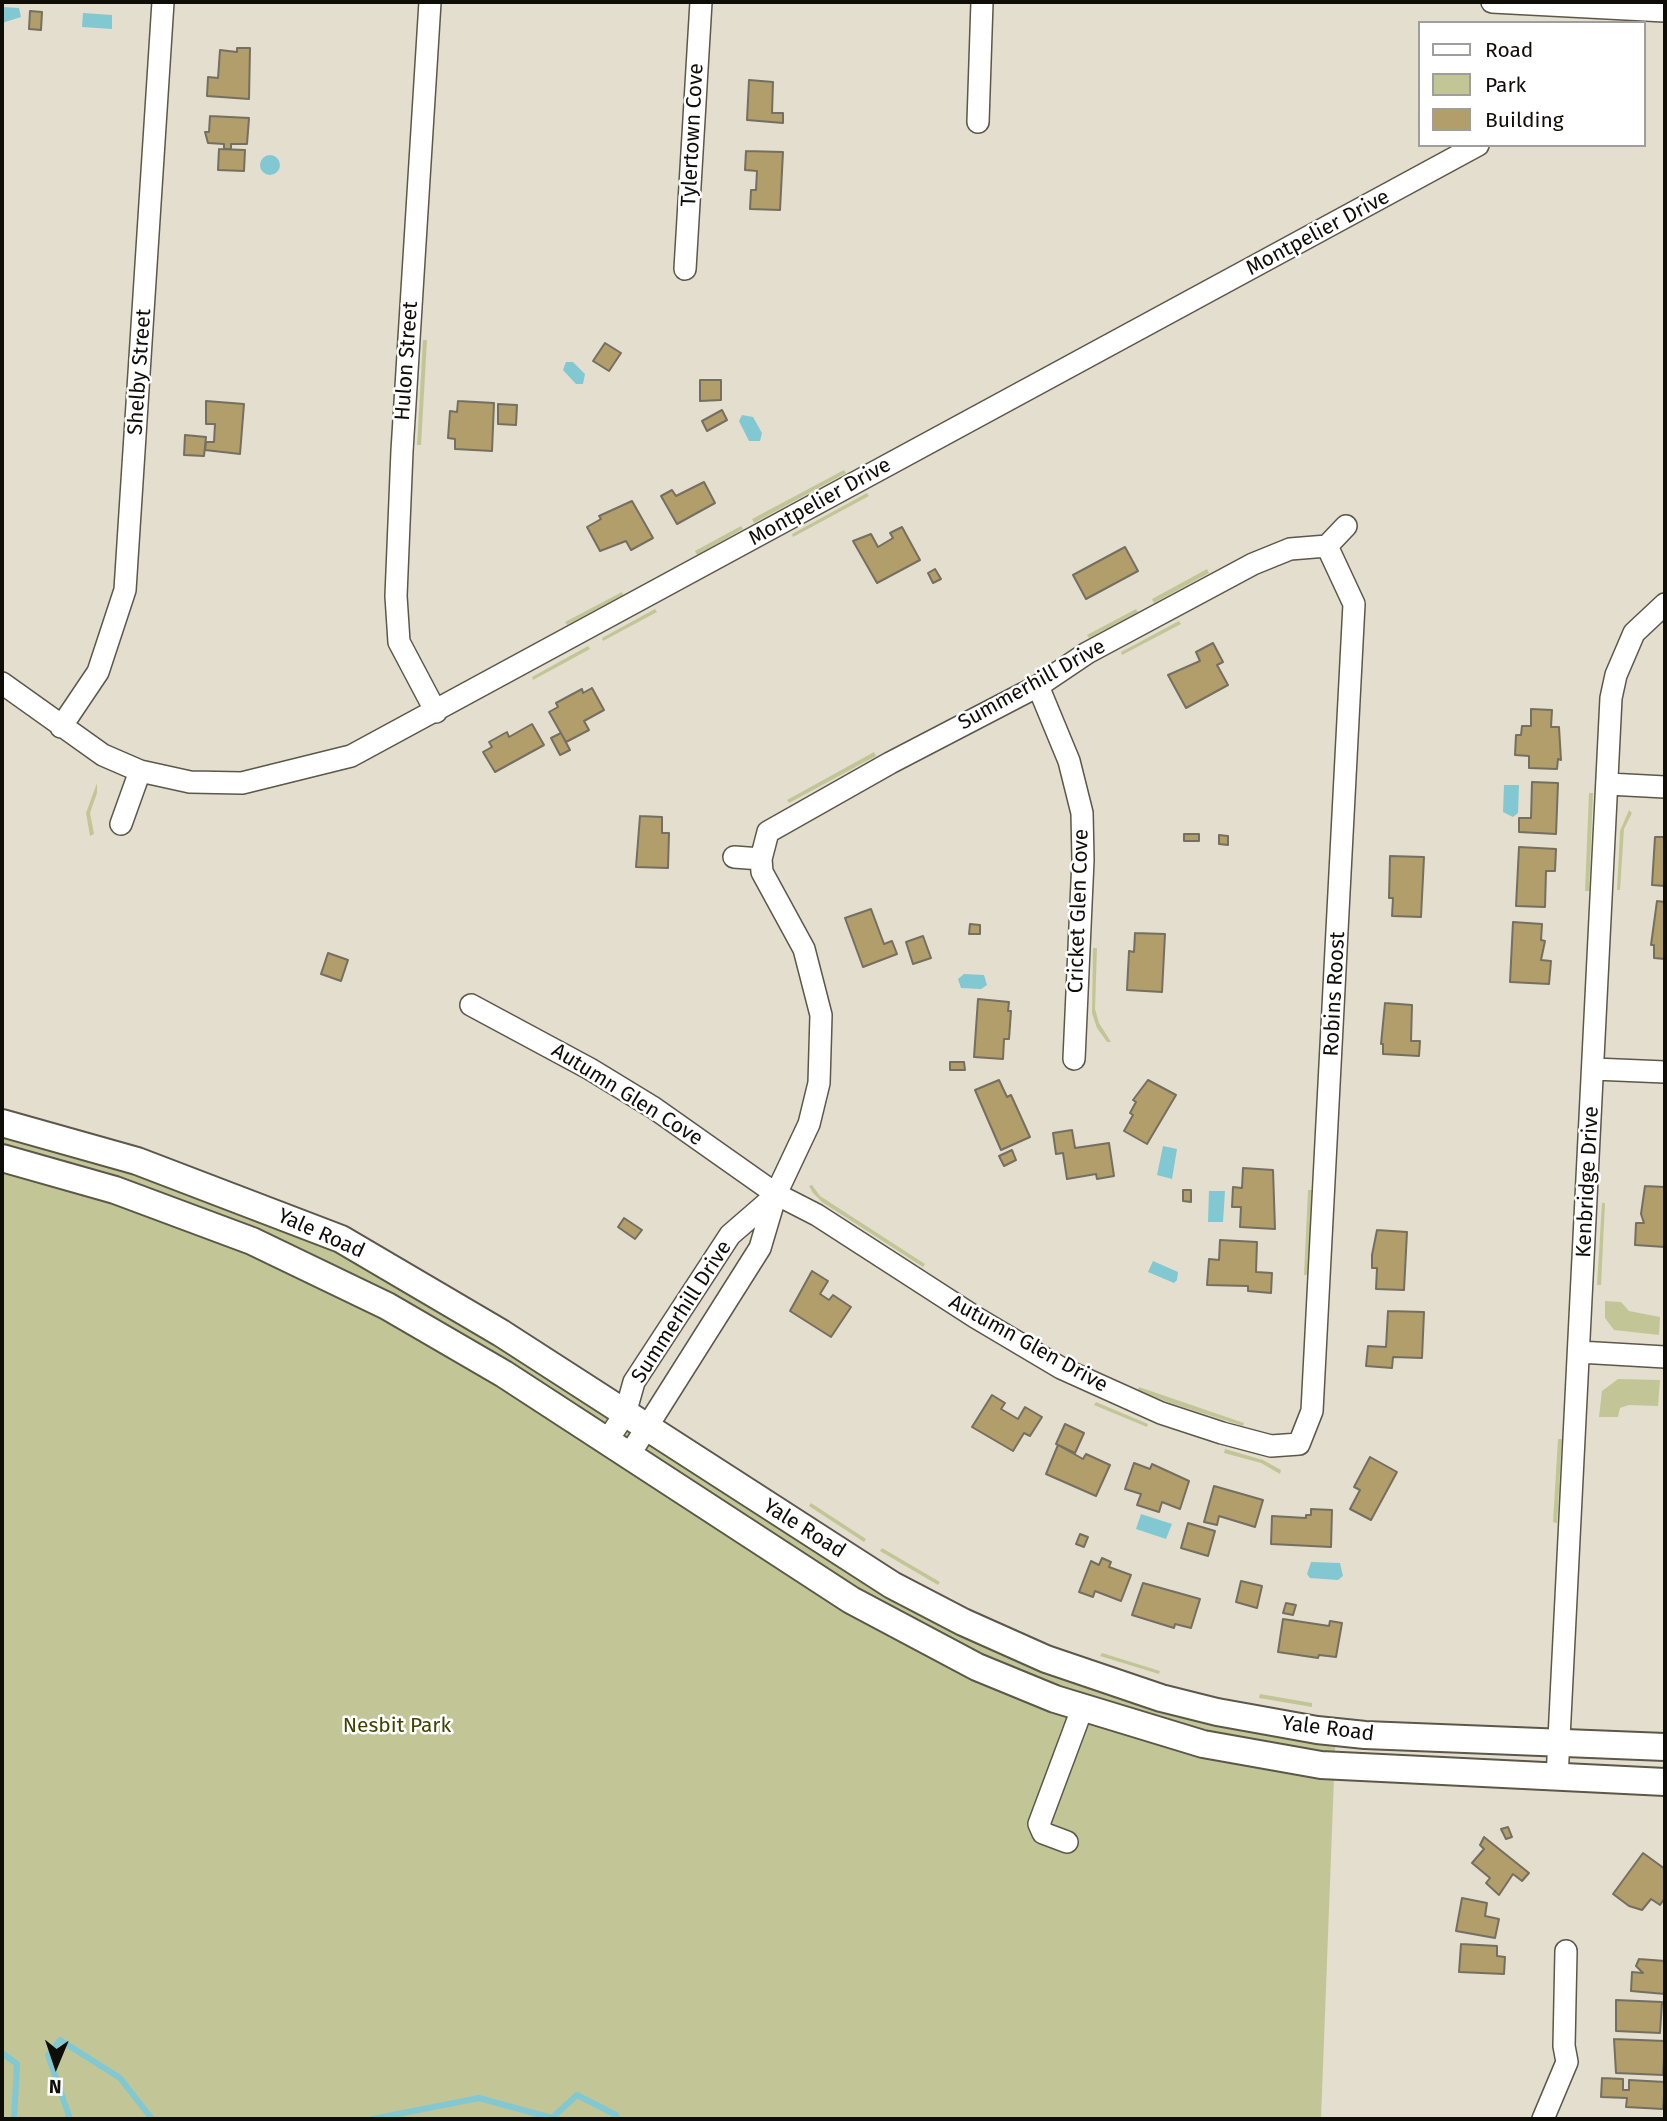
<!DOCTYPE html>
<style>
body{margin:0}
#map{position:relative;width:1667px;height:2121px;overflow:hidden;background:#e4dece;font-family:"Fira Sans",sans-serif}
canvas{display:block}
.frame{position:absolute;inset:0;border:4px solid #0f0d08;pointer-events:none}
.legend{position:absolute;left:1418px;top:21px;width:228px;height:126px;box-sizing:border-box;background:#fff;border:2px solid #9f9e9c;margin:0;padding:9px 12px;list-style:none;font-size:21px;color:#0f0d08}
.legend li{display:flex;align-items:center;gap:14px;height:35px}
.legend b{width:35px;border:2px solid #9f9e9c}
.north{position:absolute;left:21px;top:2030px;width:70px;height:70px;-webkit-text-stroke:5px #fff;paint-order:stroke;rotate:182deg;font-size:19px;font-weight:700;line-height:28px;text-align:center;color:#0f0d08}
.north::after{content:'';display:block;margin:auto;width:24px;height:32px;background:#0f0d08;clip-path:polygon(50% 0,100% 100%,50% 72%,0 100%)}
</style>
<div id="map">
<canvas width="1667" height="2121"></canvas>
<div class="frame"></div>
<ul class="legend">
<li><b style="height:9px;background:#fff"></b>Road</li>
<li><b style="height:19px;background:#c2c696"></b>Park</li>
<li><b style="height:19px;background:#b19e6a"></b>Building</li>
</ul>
<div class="north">N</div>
</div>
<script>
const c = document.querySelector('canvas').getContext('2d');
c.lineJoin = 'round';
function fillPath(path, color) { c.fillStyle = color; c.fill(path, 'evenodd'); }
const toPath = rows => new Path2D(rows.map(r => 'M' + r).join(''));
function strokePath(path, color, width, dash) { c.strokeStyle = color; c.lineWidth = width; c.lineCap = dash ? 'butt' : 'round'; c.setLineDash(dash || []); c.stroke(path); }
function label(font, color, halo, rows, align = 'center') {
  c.font = font + ' "Fira Sans",sans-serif'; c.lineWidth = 5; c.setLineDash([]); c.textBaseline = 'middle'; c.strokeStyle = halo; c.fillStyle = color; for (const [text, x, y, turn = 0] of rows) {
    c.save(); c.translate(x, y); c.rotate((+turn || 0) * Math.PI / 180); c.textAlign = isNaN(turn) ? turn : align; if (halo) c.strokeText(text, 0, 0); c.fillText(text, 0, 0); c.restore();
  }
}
const green = toPath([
 [423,340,427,340,421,445,417,445],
 [844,470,846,473,754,523,752,519],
 [867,493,869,496,793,537,792,534],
 [741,526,743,529,697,555,695,551],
 [1207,569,1209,573,1154,603,1152,599],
 [622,592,623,595,567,625,565,622],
 [655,609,657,612,603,641,602,638],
 [1136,609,1138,612,1089,638,1087,635],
 [1179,621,1181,624,1122,655,1121,652],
 [588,646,590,649,533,680,532,677],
 [874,752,876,756,789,803,787,800],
 [97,783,97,793,90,813,94,834,90,836,86,813],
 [1589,793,1593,793,1589,891,1585,891],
 [1629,810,1632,813,1624,829,1620,890,1617,890,1620,831],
 [1093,948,1097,948,1095,1009,1099,1023,1111,1042,1107,1042,1097,1028,1092,1013],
 [2,1117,330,1232,927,1599,1105,1674,1336,1725,1321,2119,2,2119],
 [812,1185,820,1196,925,1264,923,1267,822,1202,813,1193,809,1186],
 [1308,1190,1312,1190,1308,1275,1304,1275],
 [1602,1203,1605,1203,1601,1285,1597,1285],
 [1605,1301,1621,1302,1629,1311,1660,1317,1659,1335,1614,1330,1605,1318],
 [1618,1379,1660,1380,1658,1406,1629,1405,1620,1408,1618,1417,1599,1417,1602,1391],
 [1139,1387,1244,1423,1243,1426,1170,1403,1138,1390],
 [1096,1402,1148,1424,1147,1427,1094,1405],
 [1558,1439,1562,1439,1557,1523,1553,1522],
 [1225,1449,1263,1460,1281,1470,1280,1474,1261,1463,1224,1453],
 [811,1503,866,1539,864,1542,809,1506],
 [882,1548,940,1582,938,1585,880,1551],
 [1102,1653,1160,1671,1159,1674,1100,1656],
 [1260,1694,1312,1703,1312,1707,1259,1698]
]);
const water = toPath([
 [2,7,19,8,21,17,2,23],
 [83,13,112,15,112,29,82,27],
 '260 165a10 10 0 1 1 20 0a10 10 0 1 1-20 0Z',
 [566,362,573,362,585,374,583,384,576,384,563,370],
 [742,415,753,417,762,433,760,441,749,441,739,421],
 [1504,785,1519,785,1518,813,1513,817,1503,812],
 [964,974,984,975,987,985,981,989,961,988,958,979],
 [1163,1146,1177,1149,1172,1179,1157,1175],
 [1209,1191,1225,1191,1223,1222,1208,1222],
 [1153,1261,1178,1272,1177,1280,1174,1283,1148,1272],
 [1141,1514,1172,1524,1166,1539,1136,1529],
 [1311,1562,1340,1563,1343,1576,1338,1580,1310,1578,1307,1574]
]);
const stream = toPath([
 [2,2053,17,2064,14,2119],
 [70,2119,48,2055,60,2040,120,2078,152,2119],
 [373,2119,479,2098,552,2118,577,2095,616,2115,617,2119]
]);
const building = toPath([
 [30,11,42,12,41,30,29,29,30,11],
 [237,48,250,48,249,99,207,96,208,77,218,78,220,50,237,52,237,48],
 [749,80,773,82,772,113,783,113,783,123,747,120,749,80],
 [210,116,249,118,247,144,231,144,231,149,224,149,224,144,208,143,205,132,209,132,210,116],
 [219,149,245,150,244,171,218,170,219,149],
 [746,151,783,152,780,210,750,209,751,190,756,190,757,171,745,170,746,151],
 [605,343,621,353,609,371,593,361,605,343],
 [700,380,721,380,721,400,700,401,700,380],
 [206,401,244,404,240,454,205,450,206,442,214,442,215,424,206,424,206,401],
 [458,401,494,403,492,451,455,449,455,439,448,438,450,411,457,412,458,401],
 [498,404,517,405,516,425,498,424,498,404],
 [722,410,727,420,707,431,702,421,722,410],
 [185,435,206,437,204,456,184,455,185,435],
 [704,482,715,503,677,524,661,496,672,490,676,496,704,482],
 [632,501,653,538,631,550,626,541,600,551,587,527,601,519,599,516,632,501],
 [902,527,920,560,877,583,853,541,871,534,878,547,893,538,890,533,902,527],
 [1125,547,1138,571,1086,599,1073,575,1125,547],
 [935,569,941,579,933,583,928,573,935,569],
 [1213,643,1223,662,1217,665,1228,685,1186,708,1168,675,1200,661,1196,652,1213,643],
 [592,688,604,710,584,721,589,730,566,742,549,712,558,707,556,703,582,689,583,693,592,688],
 [1531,709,1552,710,1551,727,1559,727,1561,760,1558,759,1557,769,1529,768,1529,756,1515,755,1516,735,1521,735,1522,726,1531,726,1531,709],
 [532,724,544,745,495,772,483,752,492,747,489,742,507,732,509,737,532,724],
 [561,733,570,750,560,755,551,738,561,733],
 [1532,782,1558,783,1556,834,1519,832,1519,818,1531,818,1532,782],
 [640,816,662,817,662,833,669,833,668,868,636,867,640,816],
 [1184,834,1199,834,1199,841,1184,841,1184,834],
 [1219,835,1228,836,1228,845,1219,844,1219,835],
 [1655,837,1665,837,1665,886,1652,885,1655,837],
 [1519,847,1556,849,1555,871,1546,871,1545,907,1516,906,1519,847],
 [1390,856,1424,857,1421,917,1392,916,1393,898,1389,898,1390,856],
 [1657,901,1665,902,1665,959,1654,958,1654,945,1651,945,1657,901],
 [871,909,884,944,892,941,897,954,863,967,845,918,871,909],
 [1513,922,1542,924,1541,940,1545,941,1541,960,1551,961,1549,984,1510,982,1513,922],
 [970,924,980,925,980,934,969,934,970,924],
 [1135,933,1165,934,1162,992,1127,990,1129,951,1134,952,1135,933],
 [923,936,931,958,913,964,906,942,923,936],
 [328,953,348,960,341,981,321,974,328,953],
 [978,999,1009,1002,1008,1011,1011,1011,1009,1039,1004,1039,1003,1059,974,1057,978,999],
 [1385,1003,1412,1005,1411,1041,1420,1041,1419,1056,1383,1054,1383,1044,1381,1044,1385,1003],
 [950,1062,964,1062,965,1070,950,1070,950,1062],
 [999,1080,1007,1097,1011,1095,1030,1137,1001,1150,975,1090,999,1080],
 [1148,1080,1176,1095,1147,1144,1124,1131,1133,1115,1130,1113,1136,1102,1133,1100,1148,1080],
 [1072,1130,1075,1148,1109,1143,1114,1176,1097,1179,1096,1174,1067,1179,1063,1153,1056,1154,1053,1133,1072,1130],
 [1012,1150,1016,1160,1004,1166,999,1156,1012,1150],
 [1243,1168,1273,1170,1275,1229,1240,1227,1241,1207,1232,1207,1233,1187,1242,1188,1243,1168],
 [1645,1186,1665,1187,1665,1247,1635,1245,1636,1223,1644,1223,1641,1214,1645,1186],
 [1183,1190,1191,1190,1191,1202,1183,1201,1183,1190],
 [624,1218,642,1230,635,1239,618,1227,624,1218],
 [1377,1230,1407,1232,1404,1290,1376,1289,1377,1268,1372,1268,1372,1255,1377,1230],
 [1220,1240,1257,1242,1256,1272,1272,1273,1271,1293,1248,1291,1248,1286,1207,1285,1209,1259,1219,1260,1220,1240],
 [812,1271,828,1281,820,1294,829,1300,833,1295,851,1307,831,1337,790,1311,812,1271],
 [1388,1311,1424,1312,1422,1358,1393,1357,1392,1368,1366,1366,1368,1346,1386,1347,1388,1311],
 [992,1395,1005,1403,1001,1409,1018,1419,1025,1407,1042,1417,1030,1436,1024,1433,1013,1451,972,1427,992,1395],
 [1065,1424,1084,1433,1075,1453,1056,1444,1065,1424],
 [1058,1445,1083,1459,1086,1454,1110,1465,1096,1496,1046,1474,1058,1445],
 [1370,1457,1397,1472,1371,1520,1350,1509,1360,1490,1354,1487,1370,1457],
 [1134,1463,1150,1469,1152,1464,1189,1481,1180,1509,1162,1502,1159,1512,1137,1505,1141,1494,1125,1489,1134,1463],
 [1214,1486,1263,1500,1255,1527,1219,1516,1217,1525,1204,1522,1214,1486],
 [1311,1509,1332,1510,1331,1547,1271,1544,1272,1516,1306,1518,1306,1515,1311,1515,1311,1509],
 [1188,1523,1215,1531,1208,1556,1181,1548,1188,1523],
 [1080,1534,1088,1537,1084,1547,1076,1544,1080,1534],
 [1102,1558,1111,1562,1109,1567,1131,1575,1121,1601,1095,1591,1093,1597,1079,1592,1091,1561,1099,1565,1102,1558],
 [1241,1581,1262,1586,1257,1608,1236,1602,1241,1581],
 [1143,1583,1200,1599,1191,1628,1175,1624,1174,1628,1132,1615,1143,1583],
 [1286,1603,1296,1605,1293,1615,1283,1613,1286,1603],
 [1283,1619,1329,1626,1330,1621,1342,1623,1336,1657,1319,1655,1318,1658,1278,1652,1283,1619],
 [1508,1827,1512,1837,1506,1839,1501,1829,1508,1827],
 [1484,1837,1529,1873,1522,1881,1513,1874,1499,1895,1486,1883,1490,1878,1472,1863,1484,1849,1480,1845,1484,1837],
 [1643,1853,1665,1869,1665,1898,1660,1905,1651,1899,1642,1910,1629,1906,1613,1894,1643,1853],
 [1462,1898,1487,1903,1485,1916,1499,1919,1495,1938,1456,1931,1462,1898],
 [1461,1944,1497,1946,1497,1956,1505,1957,1504,1974,1459,1972,1461,1944],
 [1639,1959,1665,1961,1665,1994,1631,1991,1632,1972,1643,1973,1636,1966,1639,1959],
 [1616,2000,1662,2002,1660,2033,1616,2031,1616,2000],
 [1614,2039,1665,2041,1663,2075,1616,2073,1614,2039],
 [1602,2078,1623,2079,1623,2090,1629,2090,1629,2080,1665,2082,1663,2109,1626,2107,1627,2098,1601,2097,1602,2078]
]);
const minor = toPath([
 [430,2,402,451,396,596,399,642,436,712],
 [1492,2,1665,11],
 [978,122,982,2],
 [685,269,701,2],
 [1327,546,1346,526],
 [2,683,103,755,140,771,190,782,242,783,351,756,1478,145],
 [1038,686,1069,761,1082,813,1083,860,1074,1059],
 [61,727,98,672,125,590,163,2],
 [1608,784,1665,787],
 [121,824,140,771],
 [734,857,761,859],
 [471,1005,590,1069,654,1108,776,1194,817,1215,975,1317,1061,1368,1161,1413,1222,1433,1271,1446,1299,1444,1312,1411,1354,604,1327,546],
 [1594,1069,1665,1072],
 [1579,1352,1665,1357],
 [606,1442,625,1414,634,1382,730,1235,775,1196],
 [628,1457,760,1248,776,1194,809,1124,819,1083,821,1015,804,949,762,872,761,859,768,832,890,763,1038,686,1087,653,1253,564,1290,549,1327,546],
 [1557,1778,1611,698,1616,675,1634,633,1665,604],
 [1067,1842,1043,1833,1039,1824,1082,1709],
 [1543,2119,1567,2062,1564,2046,1566,1951]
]);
const major = toPath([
 [2,1123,137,1161,341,1239,501,1333,892,1585,963,1622,1046,1659,1161,1698,1217,1712,1317,1730,1365,1735,1665,1747],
 [2,1158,115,1190,252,1241,387,1306,504,1374,851,1600,977,1667,1055,1699,1203,1744,1321,1765,1665,1782]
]);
const streetNames = [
 ["Tylertown Cove",693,135,-87],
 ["Montpelier Drive",1318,233,-28],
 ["Hulon Street",407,361,-86],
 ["Shelby Street",140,372,-86],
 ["Montpelier Drive",820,502,-29],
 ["Summerhill Drive",1032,685,-29],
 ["Cricket Glen Cove",1079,911,-88],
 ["Robins Roost",1335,994,-87],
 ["Autumn Glen Cove",627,1095,32],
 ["Kenbridge Drive",1588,1182,-87],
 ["Yale Road",321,1234,24],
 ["Summerhill Drive",682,1312,-57],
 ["Autumn Glen Drive",1028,1344,29],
 ["Yale Road",804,1529,32],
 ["Yale Road",1328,1729,7]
];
const parkNames = [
 ["Nesbit Park",397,1726]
];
fillPath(green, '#c2c696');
fillPath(water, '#81c8d2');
strokePath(stream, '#81c8d2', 6);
fillPath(building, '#b19e6a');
strokePath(building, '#746f60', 2);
strokePath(minor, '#5c5749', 24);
strokePath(major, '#5c5749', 30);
strokePath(minor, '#fff', 21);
strokePath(major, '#fff', 26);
label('21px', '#0f0d08', '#fff', streetNames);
label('21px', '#414300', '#fff', parkNames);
</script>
